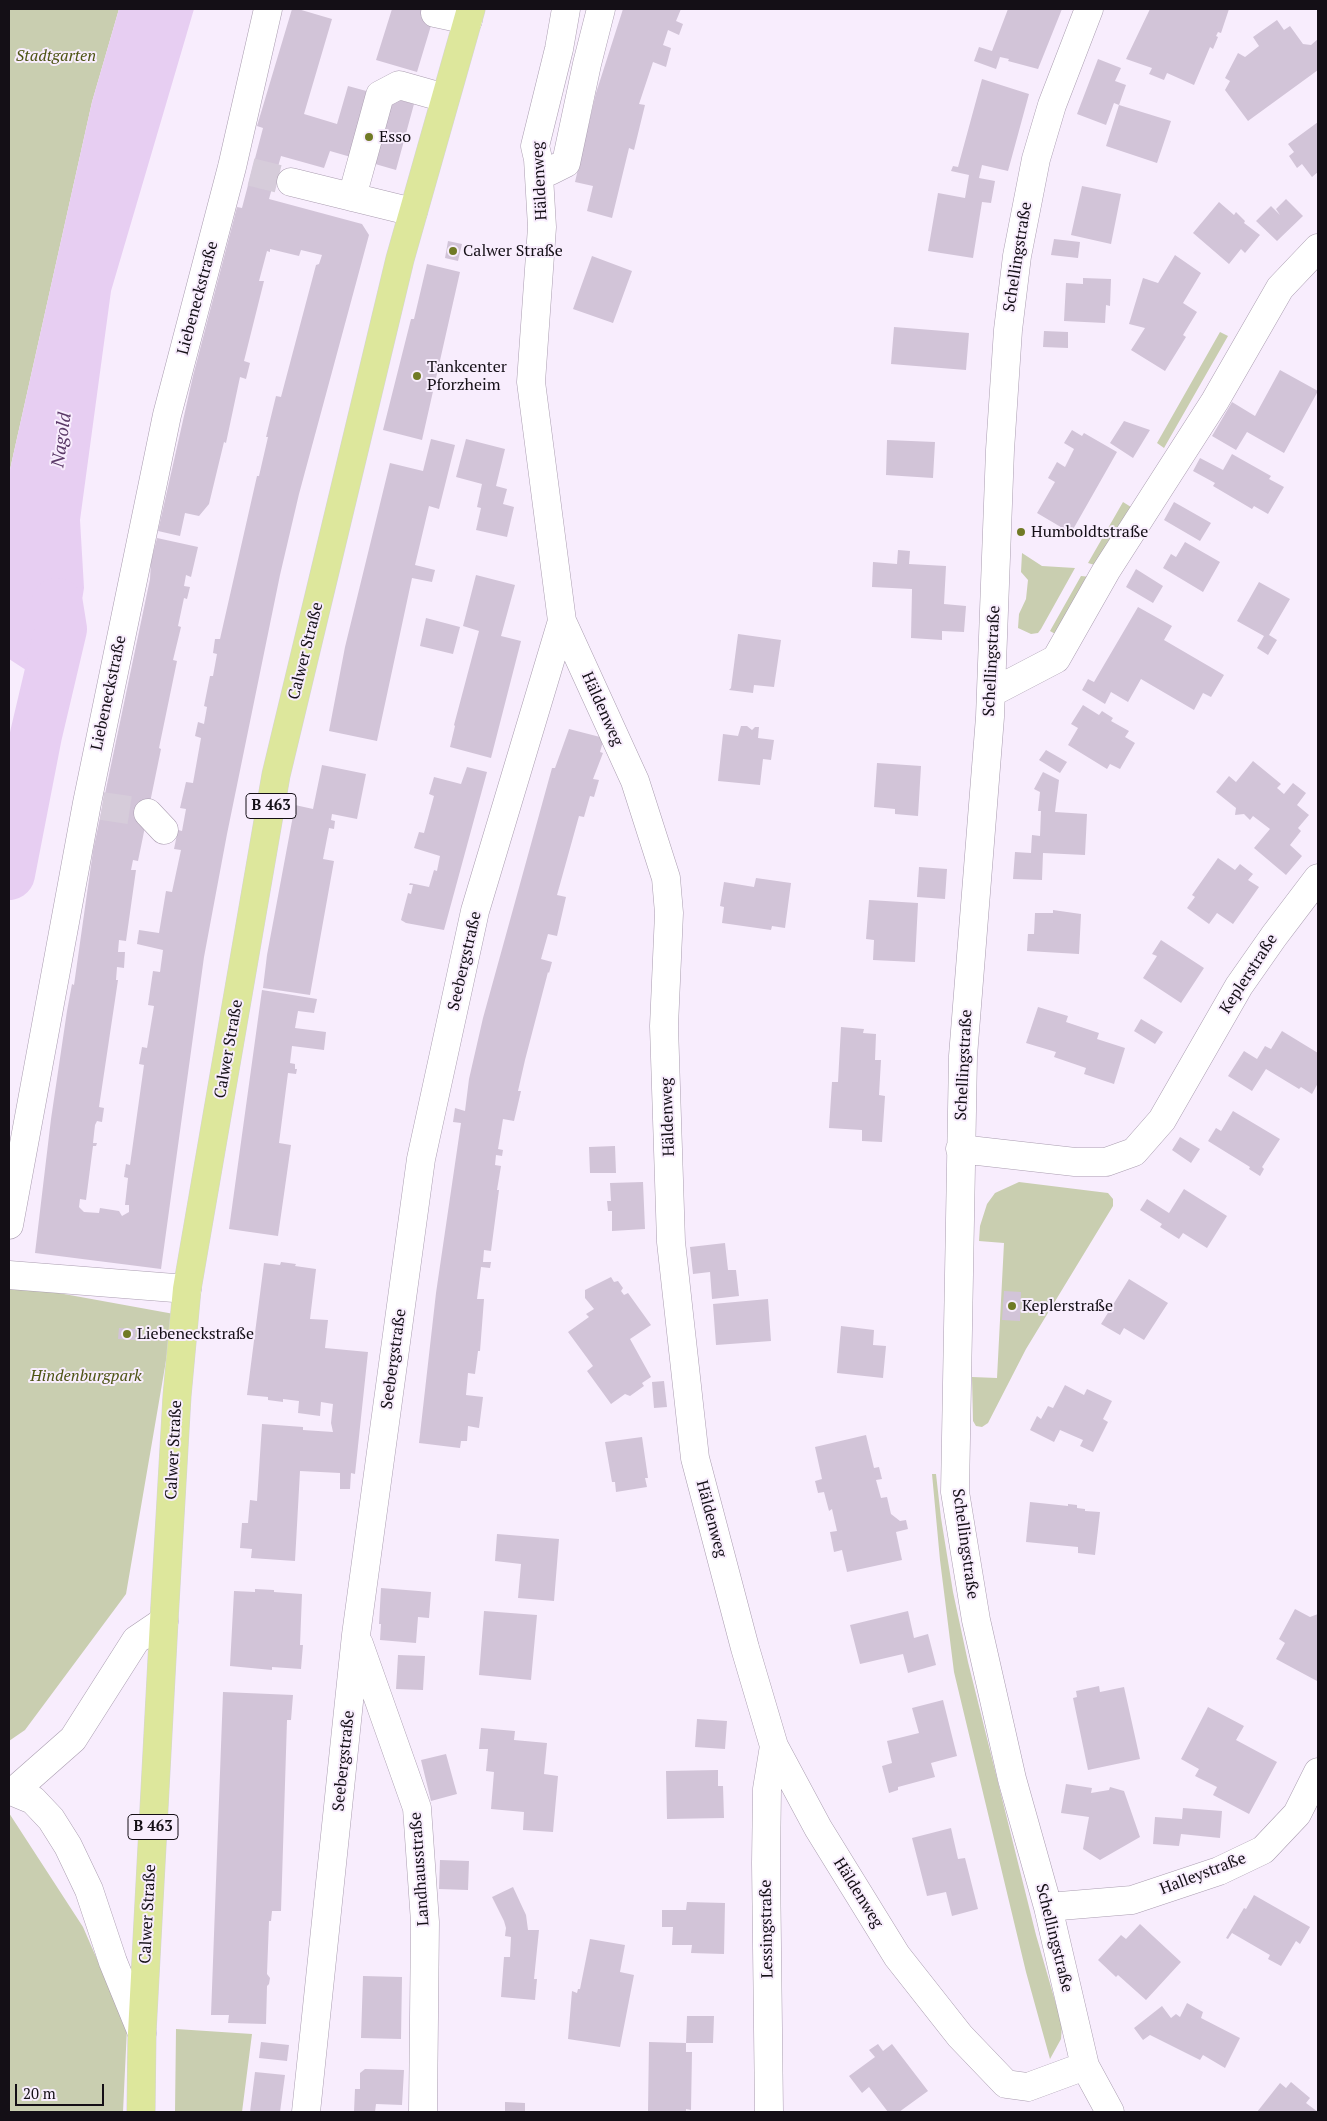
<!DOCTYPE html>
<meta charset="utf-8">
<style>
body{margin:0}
#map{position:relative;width:1327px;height:2121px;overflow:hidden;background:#f8edfd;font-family:"PT Serif",serif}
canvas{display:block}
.frame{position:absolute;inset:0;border:10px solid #140f16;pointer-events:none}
.scale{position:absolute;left:15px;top:2084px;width:89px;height:22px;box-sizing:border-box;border:2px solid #140f16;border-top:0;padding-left:6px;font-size:15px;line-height:18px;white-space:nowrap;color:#140f16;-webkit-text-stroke:4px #f8edfd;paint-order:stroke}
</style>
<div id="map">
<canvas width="1327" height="2121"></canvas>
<div class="frame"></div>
<div class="scale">20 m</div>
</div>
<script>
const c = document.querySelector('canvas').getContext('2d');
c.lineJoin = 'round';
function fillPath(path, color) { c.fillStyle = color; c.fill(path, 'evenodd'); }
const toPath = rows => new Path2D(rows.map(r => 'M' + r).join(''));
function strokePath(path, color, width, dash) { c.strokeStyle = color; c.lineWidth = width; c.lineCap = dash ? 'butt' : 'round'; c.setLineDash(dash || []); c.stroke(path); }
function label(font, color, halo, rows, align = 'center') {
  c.font = font + ' "PT Serif",serif'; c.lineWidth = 4; c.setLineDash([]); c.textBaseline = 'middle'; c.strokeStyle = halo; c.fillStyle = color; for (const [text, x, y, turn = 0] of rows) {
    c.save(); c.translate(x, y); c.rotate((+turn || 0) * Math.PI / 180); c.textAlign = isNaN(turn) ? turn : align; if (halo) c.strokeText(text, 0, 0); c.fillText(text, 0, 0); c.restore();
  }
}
const green = toPath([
 [9,9,119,9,92,102,9,474],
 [1220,332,1228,336,1164,448,1157,443],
 [1123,502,1131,507,1098,566,1088,563],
 [1022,553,1042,566,1075,568,1041,629,1038,633,1031,634,1018,628,1019,614,1026,599,1028,580,1021,572],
 [1081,576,1091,577,1057,635,1050,631],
 [1019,1182,1108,1193,1113,1199,1113,1206,1026,1349,988,1423,982,1427,976,1426,973,1421,972,1377,997,1378,1004,1243,979,1241,980,1226,987,1204,995,1193],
 [9,1284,174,1314,126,1594,25,1730,9,1741],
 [932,1474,936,1474,941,1518,953,1592,968,1662,1036,1935,1062,2025,1061,2039,1050,2059,1026,1972,954,1672,940,1560],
 [9,1813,83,1927,127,2028,123,2112,9,2112],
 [176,2029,252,2034,242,2112,175,2112]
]);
const water = toPath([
 [119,9,194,9,111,291,80,520,84,588,69,679,29,672,9,659,9,474,92,102]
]);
const river = toPath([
 [9,874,36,735,61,629,57,604]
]);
const building = toPath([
 [292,9,298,9,332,19,304,114,337,124,348,86,414,104,396,170,330,151,324,168,281,156,269,199,362,224,369,235,299,494,280,575,227,834,204,957,161,1269,35,1253,51,1119,67,1011,72,984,74,985,93,851,150,579,151,562,157,538,198,547,191,577,186,575,184,586,190,587,187,599,184,598,178,626,181,627,173,660,177,661,159,748,161,749,138,861,133,860,131,870,136,870,126,941,119,940,118,952,125,952,124,968,117,967,116,980,118,980,99,1107,104,1108,102,1122,97,1121,95,1125,93,1143,97,1143,96,1146,93,1146,86,1200,80,1199,79,1207,84,1212,99,1213,100,1208,119,1211,122,1216,129,1212,129,1205,125,1205,128,1178,124,1177,126,1164,130,1165,144,1065,139,1064,142,1047,147,1048,154,1006,148,1005,153,971,160,972,163,950,137,944,139,930,159,933,166,891,172,892,181,850,174,849,178,830,182,831,186,809,180,808,186,782,193,783,201,738,195,736,198,722,204,724,207,707,204,706,210,676,213,676,217,654,213,653,215,639,220,639,257,476,259,476,268,437,266,437,276,396,281,397,316,265,319,264,322,255,301,250,299,256,270,249,270,252,267,251,259,281,264,281,244,361,250,363,246,379,240,377,226,443,224,442,209,504,199,516,185,513,180,536,158,531,193,376,237,207,242,208,263,128,257,126],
 [392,9,436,9,417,72,376,60],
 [623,9,681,9,676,21,683,24,679,35,668,30,663,45,671,48,666,67,653,62,639,104,645,105,634,150,629,148,612,218,587,211,593,186,575,182,596,93],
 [1008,9,1062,9,1038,69,1008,61,1009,59,1000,57,996,69,974,61,979,47,992,51],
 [1150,9,1229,9,1221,33,1218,32,1216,36,1218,37,1213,49,1210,47,1194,85,1167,73,1164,80,1149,74,1152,68,1126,59],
 [1277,20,1284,30,1290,26,1303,44,1311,45,1318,39,1318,70,1248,121,1225,90,1230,81,1225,78,1238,53,1245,57,1259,46,1253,37],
 [1098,59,1121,68,1115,81,1126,85,1119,105,1171,121,1157,163,1106,146,1119,105,1114,103,1106,125,1077,114],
 [982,79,1029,94,1008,171,982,165,979,178,995,181,991,203,982,202,973,258,928,251,938,193,965,198,969,175,951,171,953,166,958,167],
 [1318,122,1318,172,1312,177,1302,164,1297,168,1289,156,1294,152,1288,144],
 [1082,186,1121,194,1111,244,1071,235],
 [1286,199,1303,216,1277,241,1256,221,1271,206,1280,215,1276,209],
 [1219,202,1234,215,1236,212,1245,221,1244,223,1260,235,1245,253,1241,249,1229,264,1193,233],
 [1054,239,1080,242,1078,258,1051,255],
 [448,241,462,244,458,261,445,258],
 [1175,255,1201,273,1183,303,1197,312,1183,335,1186,337,1165,371,1131,350,1145,328,1129,324,1143,278,1158,283],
 [592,256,632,271,613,323,573,309],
 [427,264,460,272,422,440,383,430,411,319,414,319],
 [1083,278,1111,279,1110,306,1106,305,1105,323,1064,321,1066,283,1083,284],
 [894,327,969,333,966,370,891,364],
 [1044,331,1068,332,1068,348,1043,347],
 [1280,370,1318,391,1284,453,1247,432,1236,450,1212,436,1232,402,1255,416],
 [1124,421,1150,430,1133,458,1110,443],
 [1072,430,1082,436,1084,433,1117,452,1071,533,1037,513,1055,482,1048,478,1057,462,1065,467,1074,449,1064,443],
 [431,439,455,445,439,509,429,506,415,565,435,570,432,582,412,578,377,741,329,731,345,647,390,463,423,471],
 [466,439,505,449,496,486,507,489,503,504,514,507,507,537,476,530,481,508,477,507,482,484,456,477],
 [887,440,935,442,933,478,886,475],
 [1232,454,1271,476,1269,479,1284,487,1268,514,1254,506,1252,509,1213,486,1215,483,1193,471,1200,458,1223,470],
 [1174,502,1211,523,1200,541,1164,520],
 [1185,542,1220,562,1203,592,1163,568,1171,554,1176,557],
 [898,550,910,551,909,564,946,566,944,604,966,606,964,632,942,631,942,640,911,638,912,589,872,587,873,562,897,564],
 [1136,569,1163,586,1153,603,1126,587],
 [476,575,515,585,501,636,521,641,491,758,450,747,455,726,454,725,479,631,463,626],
 [1259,582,1290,599,1269,635,1277,640,1268,655,1257,648,1264,636,1237,621],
 [1138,607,1172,626,1164,640,1224,675,1211,697,1203,693,1194,710,1141,679,1128,702,1111,692,1105,704,1082,690,1088,679,1094,682],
 [426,618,460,627,453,654,420,646],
 [738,634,781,640,774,687,754,685,753,693,729,690,731,688],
 [1083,705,1099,715,1102,711,1113,718,1111,721,1129,731,1125,737,1135,743,1120,769,1110,764,1107,769,1068,745,1078,728,1071,724],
 [741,726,747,726,752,730,755,727,759,727,758,738,774,740,771,760,763,759,760,785,718,781,723,734,738,736],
 [569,729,604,738,600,752,603,753,593,779,599,780,594,797,590,796,584,817,579,816,557,895,566,897,557,936,548,934,541,959,552,962,549,973,548,972,525,1060,518,1091,521,1091,514,1121,503,1119,498,1149,503,1150,502,1156,496,1155,495,1165,501,1166,497,1190,499,1190,491,1251,484,1250,483,1262,491,1262,490,1268,481,1267,477,1299,484,1299,480,1351,478,1351,475,1374,468,1373,466,1395,483,1397,479,1428,468,1426,467,1441,461,1441,460,1448,419,1443,436,1293,461,1123,453,1122,455,1108,465,1111,469,1079,483,1018,552,768,555,768],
 [1046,750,1067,762,1060,773,1039,760],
 [1253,761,1281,784,1277,788,1284,794,1293,783,1306,793,1297,805,1309,815,1298,828,1301,831,1290,845,1302,856,1286,875,1254,848,1270,829,1253,816,1250,820,1244,814,1235,815,1236,808,1216,792,1229,776,1236,782],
 [877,763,921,766,918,816,895,814,895,809,874,807],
 [322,765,366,774,357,819,332,814,331,820,335,821,334,829,329,828,323,859,334,861,310,995,263,988,267,955,295,805,313,809],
 [467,767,487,772,444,930,406,923,401,920,408,893,411,894,413,885,409,885,410,883,429,887,434,870,437,871,440,856,414,848,419,832,424,833,434,796,429,794,434,777,461,784],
 [1043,772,1059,780,1055,812,1087,814,1085,855,1043,853,1042,880,1013,879,1015,852,1031,853,1032,835,1040,836,1041,811,1038,811,1040,792,1034,789],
 [1218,858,1235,870,1240,864,1253,874,1248,880,1259,887,1233,924,1217,913,1209,924,1187,908,1195,897,1192,895],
 [919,867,947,869,945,899,917,897],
 [756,878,791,883,785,928,772,926,771,930,722,923,724,907,720,906,724,882,754,887],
 [869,900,918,903,915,962,873,960,874,940,866,939],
 [1053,910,1081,914,1079,954,1027,951,1028,934,1034,934,1035,913,1053,913],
 [1161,940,1204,968,1181,1003,1143,978,1157,956,1152,954],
 [262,990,317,999,314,1013,298,1011,295,1028,326,1032,324,1050,292,1046,290,1063,295,1064,295,1069,297,1069,296,1074,288,1073,279,1143,291,1145,278,1236,229,1229],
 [1038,1007,1068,1016,1066,1022,1099,1033,1097,1039,1125,1048,1114,1084,1084,1074,1086,1068,1054,1057,1056,1052,1026,1043],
 [1141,1019,1163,1032,1155,1044,1134,1031],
 [841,1027,864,1029,863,1033,876,1034,875,1060,881,1060,879,1095,885,1096,882,1142,862,1141,862,1130,829,1128,832,1082,838,1082],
 [1282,1031,1318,1053,1318,1083,1312,1094,1301,1087,1299,1089,1266,1069,1252,1091,1228,1076,1244,1051,1257,1059,1265,1046,1271,1049],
 [1233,1111,1280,1139,1262,1167,1264,1169,1260,1176,1249,1169,1250,1167,1208,1141,1216,1128,1221,1131],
 [1180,1137,1200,1149,1191,1163,1172,1150],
 [615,1146,616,1173,590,1173,589,1147],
 [643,1182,645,1229,612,1231,612,1211,608,1211,607,1201,611,1201,610,1183],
 [1184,1189,1227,1216,1207,1248,1183,1233,1179,1239,1160,1227,1162,1224,1140,1210,1147,1199,1169,1213],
 [725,1243,728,1270,736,1270,739,1296,712,1299,710,1272,693,1274,690,1247],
 [281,1262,296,1264,295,1266,316,1269,310,1319,328,1320,325,1348,368,1352,355,1474,351,1473,350,1489,340,1489,340,1473,300,1471,295,1561,251,1558,252,1549,240,1548,242,1523,248,1523,250,1500,257,1501,262,1424,303,1427,303,1430,333,1432,331,1423,333,1404,321,1402,320,1416,298,1413,299,1401,283,1399,283,1402,268,1400,268,1397,247,1395,264,1263,280,1265],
 [611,1277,614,1282,618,1281,623,1288,621,1291,624,1295,628,1293,651,1325,630,1339,651,1377,642,1383,644,1386,630,1396,625,1394,611,1404,587,1371,593,1366,568,1332,589,1317,586,1314,594,1309,585,1298,585,1290],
 [1129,1279,1168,1303,1144,1340,1124,1328,1120,1335,1101,1324],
 [1004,1291,1021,1292,1020,1321,1002,1320],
 [768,1299,771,1341,716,1345,713,1304],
 [841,1326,874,1330,873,1345,886,1346,883,1378,837,1373],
 [119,1328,136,1329,135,1340,118,1339],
 [664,1381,667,1407,654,1408,652,1382],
 [1065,1385,1084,1395,1087,1389,1112,1401,1103,1419,1108,1422,1093,1452,1080,1446,1083,1440,1060,1430,1054,1442,1030,1430,1037,1416,1041,1419,1048,1406,1053,1408],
 [866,1435,874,1468,879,1467,882,1479,876,1480,881,1498,887,1497,891,1514,900,1521,906,1520,908,1529,896,1532,902,1560,847,1572,842,1550,834,1552,830,1532,837,1531,832,1509,829,1511,824,1492,818,1493,815,1481,822,1479,815,1447],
 [642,1437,648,1478,645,1478,647,1487,616,1492,615,1482,612,1482,605,1442],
 [1030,1502,1068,1506,1068,1504,1077,1505,1077,1508,1085,1509,1085,1511,1100,1512,1095,1555,1078,1553,1078,1547,1026,1542],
 [497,1534,559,1539,554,1601,518,1598,521,1564,495,1561],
 [381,1588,431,1592,429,1618,418,1617,416,1643,380,1640,381,1624,379,1624],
 [255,1589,274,1590,274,1592,302,1594,300,1645,303,1645,301,1669,272,1667,272,1670,230,1666,234,1591,255,1592],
 [1295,1609,1310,1617,1318,1614,1317,1681,1276,1659,1285,1643,1279,1639],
 [484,1611,537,1615,531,1680,479,1675],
 [908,1611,914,1638,928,1634,936,1665,908,1673,903,1654,860,1664,850,1625],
 [398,1655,425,1656,423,1690,396,1689],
 [1099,1686,1100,1692,1124,1687,1140,1759,1088,1770,1073,1698,1077,1697,1076,1691],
 [223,1692,293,1695,291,1720,287,1720,281,1911,272,1911,271,1921,269,1921,267,1974,270,1978,269,1984,267,1986,266,2024,228,2023,229,2015,211,2015],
 [943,1700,957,1756,931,1763,935,1777,898,1787,898,1790,889,1793,882,1766,892,1763,887,1741,919,1733,912,1708],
 [1208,1707,1244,1726,1236,1740,1277,1762,1249,1814,1213,1795,1217,1787,1195,1776,1199,1769,1181,1759],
 [697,1719,727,1721,725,1749,695,1747],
 [481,1728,515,1731,514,1740,547,1743,544,1774,558,1776,553,1832,523,1830,524,1812,491,1809,494,1772,486,1771,488,1749,479,1749],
 [446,1754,457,1794,431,1801,421,1760],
 [718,1770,718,1786,723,1786,724,1818,667,1819,666,1771],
 [1066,1784,1092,1788,1091,1793,1109,1790,1110,1787,1124,1791,1140,1837,1100,1860,1083,1849,1089,1817,1061,1813],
 [1183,1808,1222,1811,1220,1838,1181,1834,1179,1846,1153,1844,1155,1817,1182,1819],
 [951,1828,958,1859,965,1858,978,1909,952,1916,946,1892,927,1896,912,1838],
 [440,1860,469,1861,468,1890,439,1889],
 [513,1887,526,1915,528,1930,539,1930,534,1979,537,1979,535,2000,501,1997,504,1957,510,1957,511,1937,505,1936,506,1928,504,1921,492,1897],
 [1254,1895,1310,1927,1300,1944,1296,1941,1281,1966,1268,1959,1270,1955,1232,1933,1228,1939,1226,1938,1244,1908,1246,1909],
 [687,1902,725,1903,724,1954,691,1953,692,1945,672,1945,673,1927,662,1927,662,1910,686,1910],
 [1140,1924,1181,1962,1146,2000,1118,1975,1116,1977,1098,1960,1121,1935,1126,1939],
 [590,1939,625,1945,620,1972,634,1975,620,2047,568,2039,572,1991,577,1993,578,1989,580,1989],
 [363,1976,402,1977,401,2039,361,2038],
 [1187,2003,1203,2012,1201,2018,1240,2038,1225,2068,1203,2055,1200,2060,1150,2035,1143,2040,1134,2028,1162,2006,1171,2018,1176,2014,1180,2017],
 [687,2016,714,2016,713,2043,686,2043],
 [261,2042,289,2045,287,2061,259,2058],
 [649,2042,686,2043,686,2052,692,2052,691,2110,686,2109,686,2112,648,2112],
 [878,2044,883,2051,892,2044,928,2091,899,2112,888,2112,869,2087,862,2093,849,2076,875,2057,869,2050],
 [365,2069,404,2070,402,2105,376,2104,375,2112,354,2112,355,2089,360,2089,360,2073],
 [255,2072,285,2075,280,2112,250,2112],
 [1291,2082,1310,2098,1306,2103,1318,2112,1257,2112,1280,2083,1286,2088],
 [505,2102,525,2103,525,2112,505,2112]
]);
const minorTunnel = toPath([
 [251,172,291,182],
 [102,806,148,813]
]);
const minor = toPath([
 [566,9,559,49,535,146,538,159,542,227,531,382,562,621,635,781,666,878,669,913,664,1026,671,1242,695,1458,745,1648,774,1746,818,1828,897,1956,960,2036,1006,2084,1028,2087,1085,2066],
 [1089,9,1052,105,1036,159,1017,256,1008,330,1000,450,990,717,963,1056,955,1492,976,1620,1012,1779,1048,1907,1085,2066,1110,2112],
 [435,13,468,20],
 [538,159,542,169,550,171,566,163,587,64,601,9],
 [291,182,413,212],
 [352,197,380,95,399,85,445,98],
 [991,693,1056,659,1106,571,1215,401,1280,288,1318,248],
 [148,813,164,830],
 [960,1149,1075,1162,1106,1162,1134,1152,1162,1120,1239,986,1274,936,1318,878],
 [9,1225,87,803,167,415,232,167,268,9],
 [9,1275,187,1289],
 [359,1644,417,1808,425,1922,423,2112],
 [9,1790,33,1800,51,1819,68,1846,89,1890,113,1962,142,2033],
 [14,1791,73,1739,136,1640,164,1621],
 [1048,1907,1132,1900,1219,1871,1263,1850,1297,1814,1318,1772],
 [306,2112,356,1635,421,1159,475,911,562,621],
 [769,2112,766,1863,767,1789,774,1746]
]);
const major = toPath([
 [141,2112,142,2033,164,1621,177,1396,187,1289,276,775,400,259,471,9]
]);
const markers = [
 [369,137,5,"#707a25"],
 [453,251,5,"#707a25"],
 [417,376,5,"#707a25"],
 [1021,532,5,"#707a25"],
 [1012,1306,5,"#707a25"],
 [127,1334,5,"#707a25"]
];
const shields = [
 [271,806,50],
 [153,1827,50]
];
const shieldNames = [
 ["B 463",271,806],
 ["B 463",153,1827]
];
const parkNames = [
 ["Stadtgarten",56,56],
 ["Hindenburgpark",86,1376]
];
const poiNames = [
 ["Esso",379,137],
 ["Calwer Straße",463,251],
 ["Tankcenter",427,367],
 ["Pforzheim",427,385],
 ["Humboldtstraße",1031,532],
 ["Keplerstraße",1022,1306],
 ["Liebeneckstraße",137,1334]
];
const streetNames = [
 ["Häldenweg",540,181,-93],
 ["Schellingstraße",1018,257,-81],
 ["Liebeneckstraße",198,298,-75],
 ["Calwer Straße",306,651,-76],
 ["Schellingstraße",992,661,-87],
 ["Liebeneckstraße",109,693,-78],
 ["Häldenweg",602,709,66],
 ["Seebergstraße",465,961,-77],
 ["Keplerstraße",1249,974,-57],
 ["Calwer Straße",229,1049,-80],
 ["Schellingstraße",964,1065,-87],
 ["Häldenweg",668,1117,-92],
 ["Seebergstraße",394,1359,-82],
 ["Calwer Straße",174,1450,-87],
 ["Häldenweg",711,1519,75],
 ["Schellingstraße",965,1544,82],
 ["Seebergstraße",344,1761,-84],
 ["Landhausstraße",420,1869,-94],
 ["Halleystraße",1203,1874,-21],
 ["Häldenweg",858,1893,58],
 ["Calwer Straße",148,1914,-87],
 ["Lessingstraße",767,1929,-91],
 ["Schellingstraße",1054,1938,76]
];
const waterNames = [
 ["Nagold",62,440,-82]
];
fillPath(green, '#c9ceb0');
fillPath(water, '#e7cef2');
strokePath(river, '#e7cef2', 52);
fillPath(building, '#d2c4d8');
strokePath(minorTunnel, '#d6ccda', 28, [28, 14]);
strokePath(minor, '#aa9db0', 29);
strokePath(major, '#d5d4d5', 29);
strokePath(minor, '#fff', 28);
strokePath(major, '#dde79c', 28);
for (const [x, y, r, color] of markers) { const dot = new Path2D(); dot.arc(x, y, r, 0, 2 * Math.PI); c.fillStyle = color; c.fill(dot); strokePath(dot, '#f8edfd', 2); }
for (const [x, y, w] of shields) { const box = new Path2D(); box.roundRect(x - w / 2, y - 12.5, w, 25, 4); c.fillStyle = '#f8edfd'; c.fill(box); strokePath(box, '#140f16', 1); }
label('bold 15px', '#140f16', null, shieldNames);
label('italic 16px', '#4c5313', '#f8edfd', parkNames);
label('16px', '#140f16', '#f8edfd', poiNames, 'left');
label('16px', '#140f16', '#f8edfd', streetNames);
label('italic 18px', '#5a3967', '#f8edfd', waterNames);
</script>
